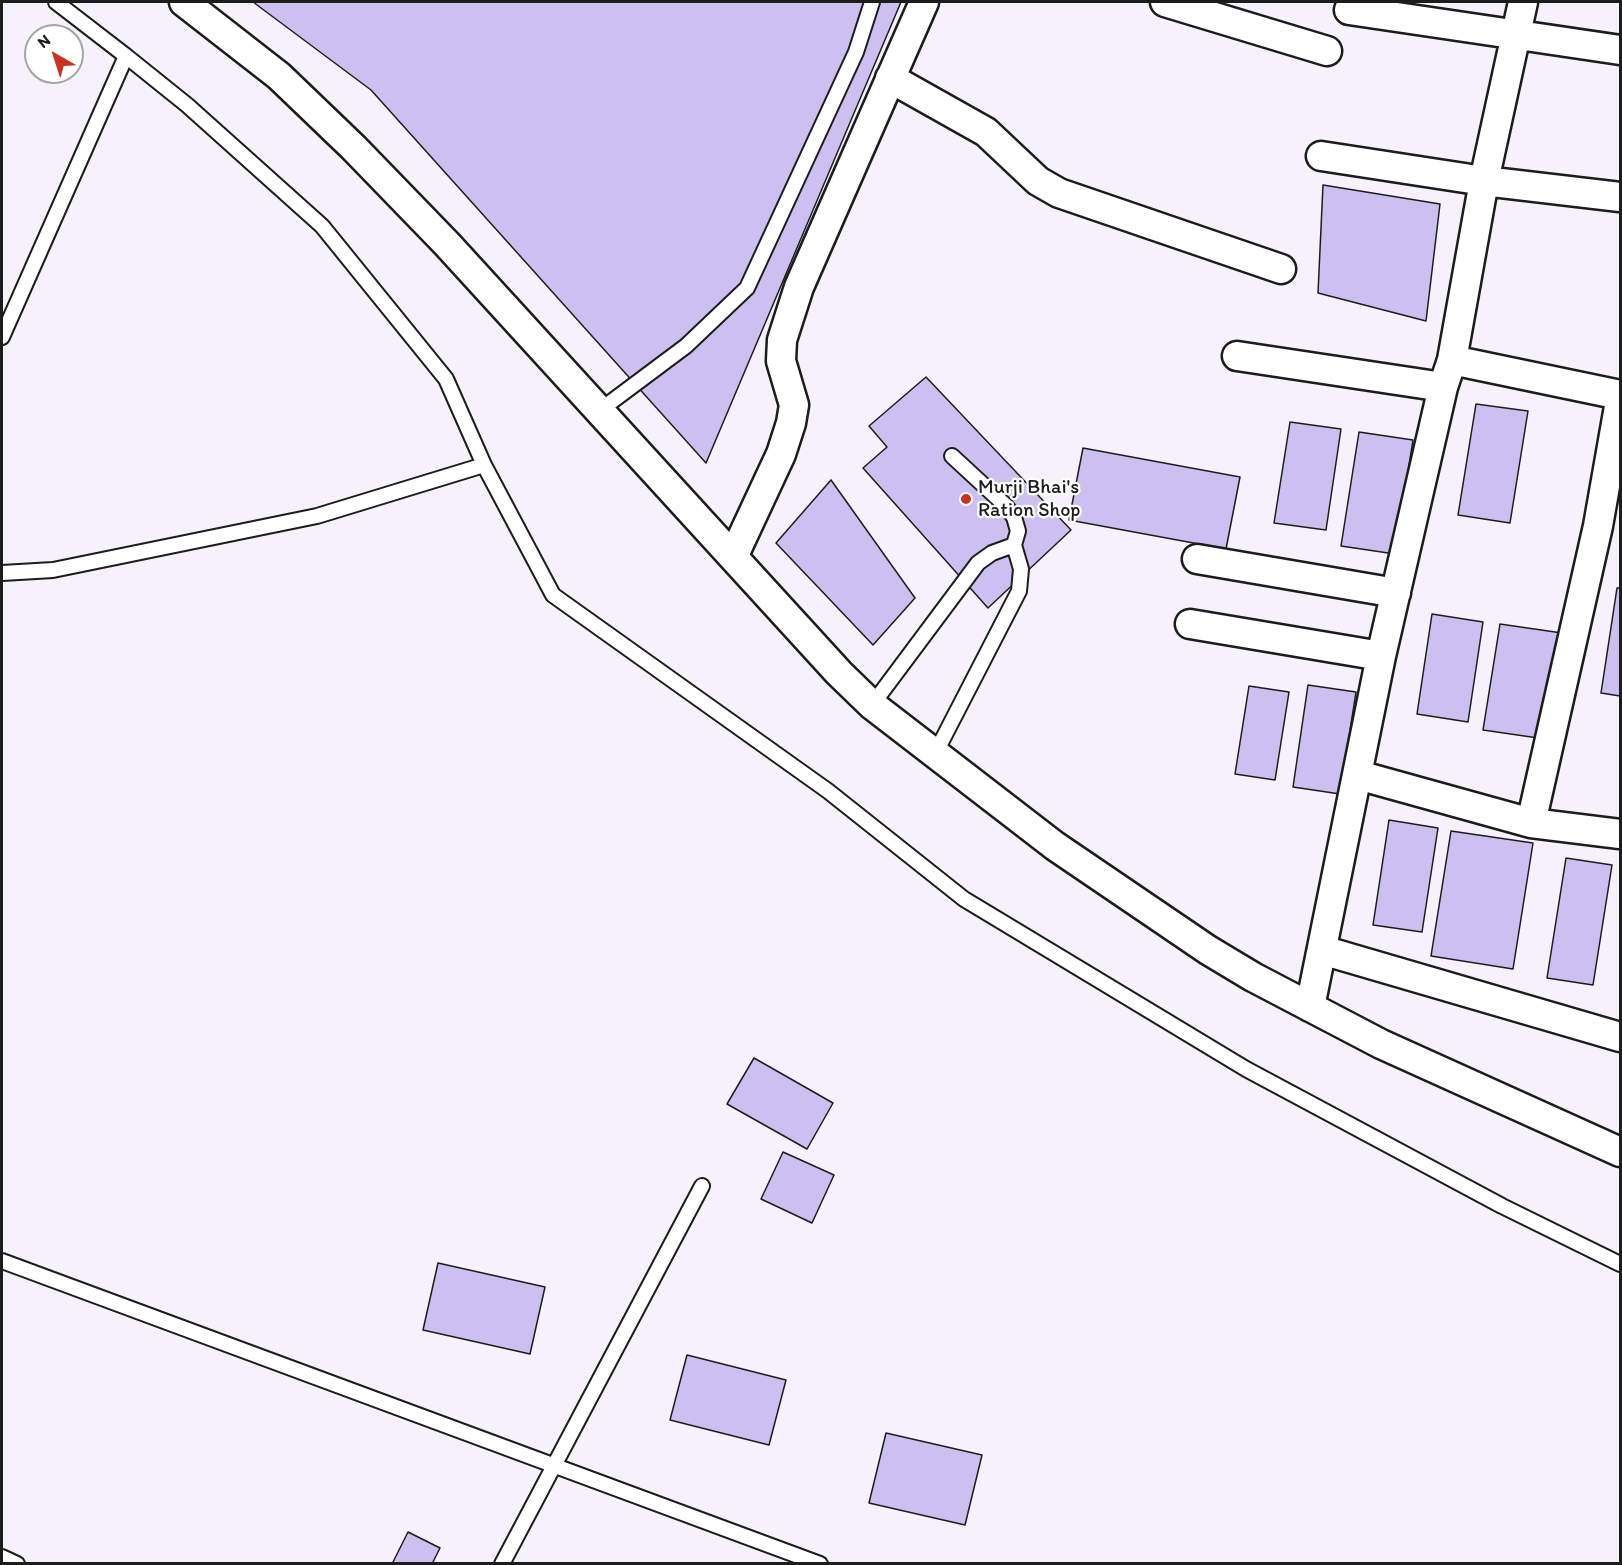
<!DOCTYPE html>
<style>
body{margin:0}
#map{position:relative;width:1622px;height:1565px;overflow:hidden;background:#f5f2fc;font-family:Itim,sans-serif}
canvas{display:block}
.frame{position:absolute;inset:0;border:3px solid #1c1c1c;pointer-events:none}
.north{position:absolute;left:24px;top:24px;width:60px;height:60px;box-sizing:border-box;background:#fff;border:2px solid #a4a4a4;border-radius:50%;rotate:321deg;font-size:16px;font-weight:700;line-height:24px;text-align:center;color:#1c1c1c}
.north::after{content:'';display:block;margin:auto;width:21px;height:27px;background:#c8321e;clip-path:polygon(50% 0,100% 100%,50% 72%,0 100%)}
</style>
<div id="map">
<canvas width="1622" height="1565"></canvas>
<div class="frame"></div>
<div class="north">N</div>
</div>
<script>
const c = document.querySelector('canvas').getContext('2d');
c.lineJoin = 'round';
function fillPath(path, color) { c.fillStyle = color; c.fill(path, 'evenodd'); }
const toPath = rows => new Path2D(rows.map(r => 'M' + r).join(''));
function strokePath(path, color, width, dash) { c.strokeStyle = color; c.lineWidth = width; c.lineCap = dash ? 'butt' : 'round'; c.setLineDash(dash || []); c.stroke(path); }
function label(font, color, halo, rows, align = 'center') {
  c.font = font + ' Itim,sans-serif'; c.lineWidth = 4.5; c.setLineDash([]); c.textBaseline = 'middle'; c.strokeStyle = halo; c.fillStyle = color; for (const [text, x, y, turn = 0] of rows) {
    c.save(); c.translate(x, y); c.rotate((+turn || 0) * Math.PI / 180); c.textAlign = isNaN(turn) ? turn : align; if (halo) c.strokeText(text, 0, 0); c.fillText(text, 0, 0); c.restore();
  }
}
const building = toPath([
 [253,2,901,2,706,463,371,90,253,2],
 [1323,185,1440,204,1426,321,1318,293,1323,185],
 [926,377,1071,530,988,608,863,468,887,447,869,426,926,377],
 [1476,404,1528,411,1510,523,1458,515,1476,404],
 [1290,422,1341,429,1326,530,1274,523,1290,422],
 [1359,432,1413,440,1395,554,1341,546,1359,432],
 [1083,448,1240,477,1226,549,1069,520,1083,448],
 [831,480,915,598,873,645,776,543,831,480],
 [1617,588,1620,588,1620,696,1601,693,1617,588],
 [1432,614,1483,622,1468,722,1417,714,1432,614],
 [1500,624,1562,633,1545,739,1483,730,1500,624],
 [1308,685,1356,692,1340,794,1293,787,1308,685],
 [1249,686,1289,692,1275,780,1235,774,1249,686],
 [1389,820,1438,828,1422,932,1373,925,1389,820],
 [1451,831,1533,843,1513,969,1431,956,1451,831],
 [1566,858,1612,865,1593,985,1547,978,1566,858],
 [754,1058,833,1103,807,1149,727,1104,754,1058],
 [783,1152,834,1175,812,1223,761,1199,783,1152],
 [438,1263,545,1287,530,1354,423,1330,438,1263],
 [687,1355,786,1380,769,1445,670,1420,687,1355],
 [886,1433,982,1455,965,1525,869,1503,886,1433],
 [408,1532,440,1548,432,1564,392,1564,408,1532]
]);
const service = toPath([
 [126,56,187,105,322,226,446,379,484,465,553,595,828,791,964,899,1246,1069,1502,1206,1620,1264],
 [2,337,126,56,56,2],
 [599,411,686,346,747,288,856,52,872,2],
 [2,573,53,570,317,516,484,465],
 [872,705,978,563,992,553,1014,545],
 [935,754,1019,591,1021,569,1014,545,1018,531,1014,517,1005,505,952,456],
 [2,1261,820,1564],
 [2,1557,17,1564],
 [502,1564,702,1186]
]);
const minor = toPath([
 [184,2,279,76,354,148,447,244,839,673,872,705,1055,846,1208,950,1253,977,1381,1044,1620,1152],
 [1165,2,1327,51],
 [1349,10,1620,50],
 [890,78,986,132,1038,181,1059,193,1281,269],
 [1321,156,1484,181,1620,197],
 [1237,356,1443,387],
 [1452,360,1620,395],
 [733,557,781,454,791,423,794,405,781,361,782,340,799,287,924,2],
 [1197,559,1396,593],
 [1190,624,1381,656],
 [1358,775,1531,823,1620,834],
 [1531,823,1598,526,1620,401],
 [1322,950,1620,1037],
 [1310,1007,1381,656,1443,387,1452,360,1484,181,1523,2]
]);
const markers = [
 [966,499,6,"#c8321e"]
];
const poiNames = [
 ["Murji Bhai's",978,488],
 ["Ration Shop",978,511]
];
fillPath(building, '#cdc0f1');
strokePath(building, '#1c1c1c', 1.5);
strokePath(service, '#1c1c1c', 18);
strokePath(minor, '#1c1c1c', 33);
strokePath(service, '#fff', 14);
strokePath(minor, '#fff', 28);
for (const [x, y, r, color] of markers) { const dot = new Path2D(); dot.arc(x, y, r, 0, 2 * Math.PI); c.fillStyle = color; c.fill(dot); strokePath(dot, '#fff', 2); }
label('20px', '#1c1c1c', '#fff', poiNames, 'left');
</script>
